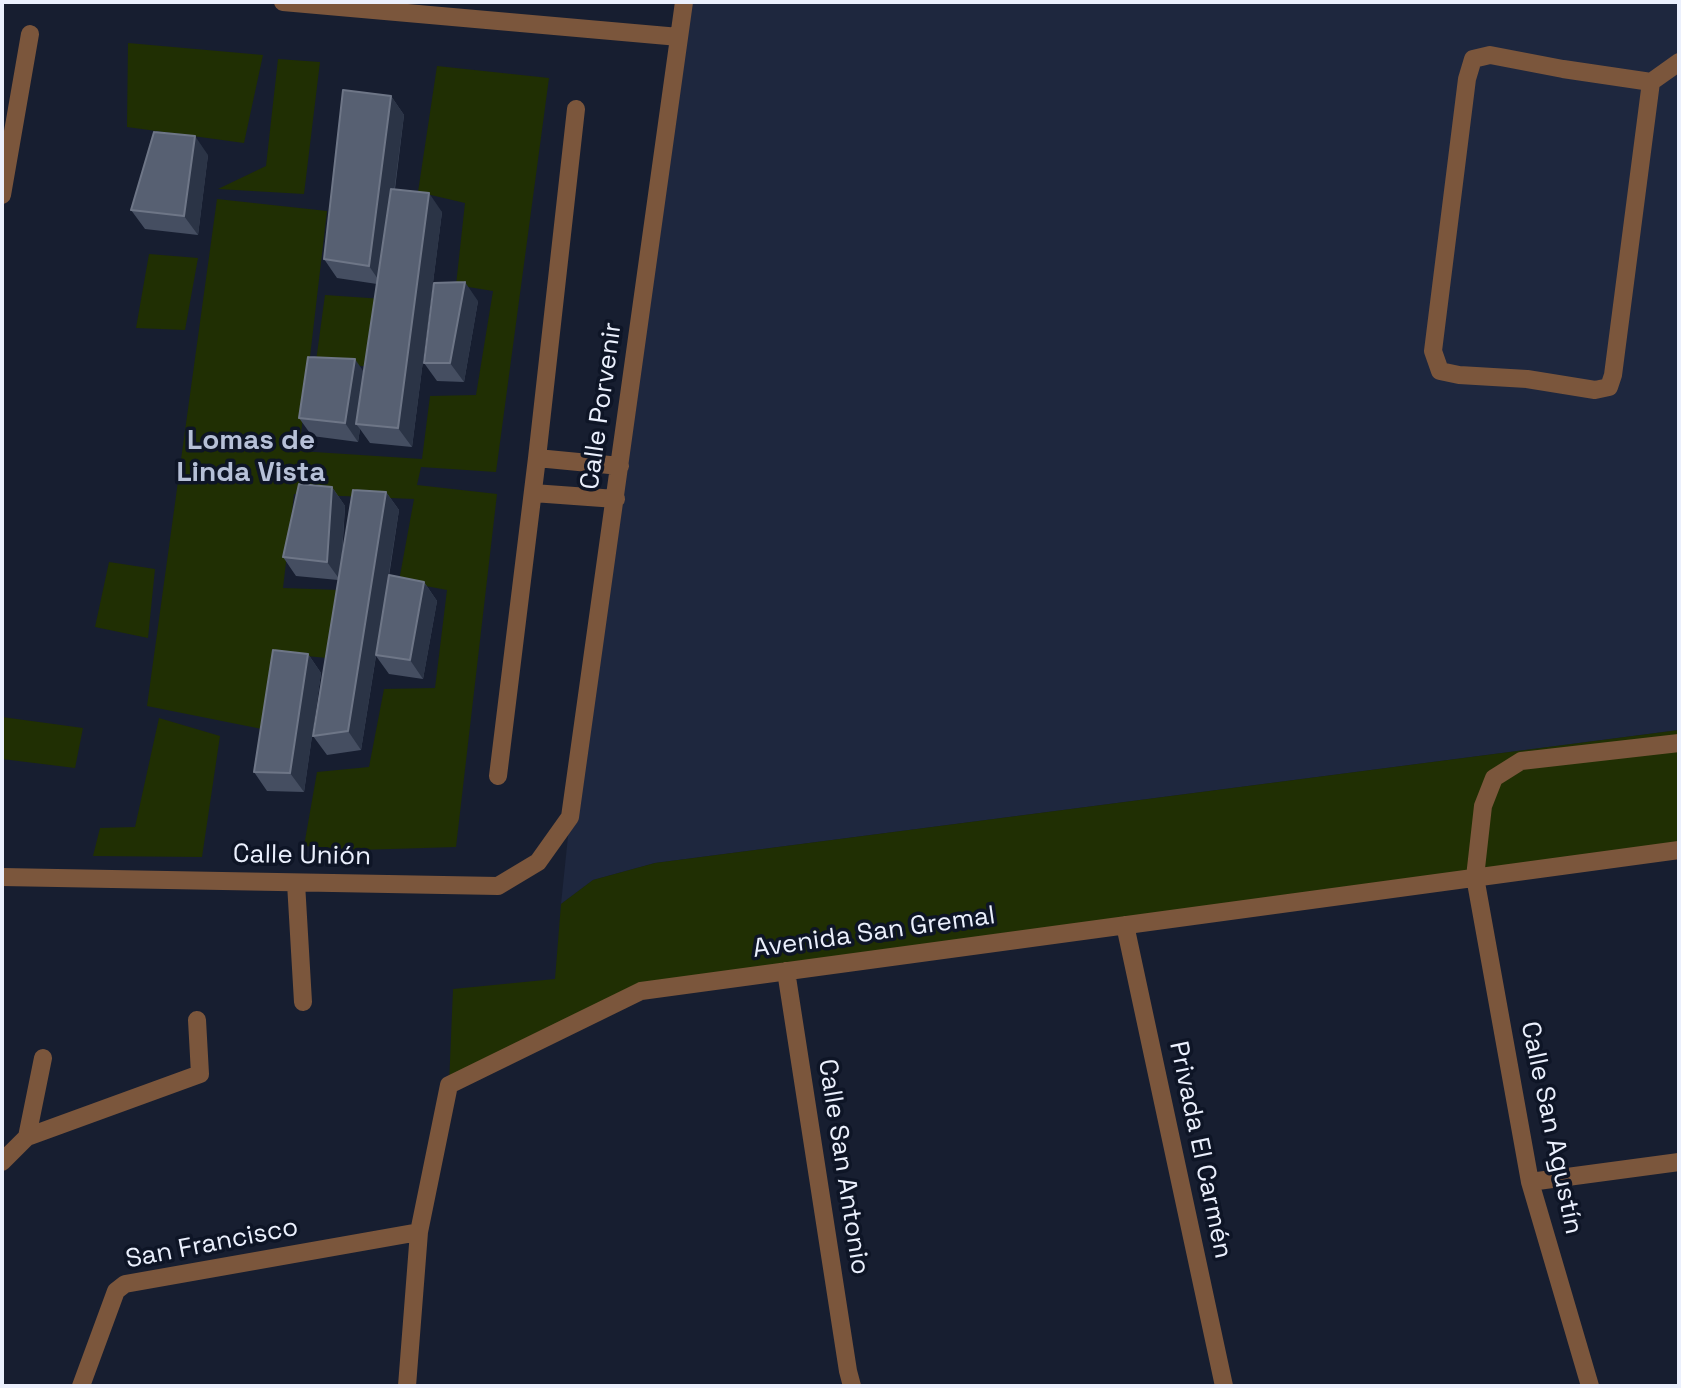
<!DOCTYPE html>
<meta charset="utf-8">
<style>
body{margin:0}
#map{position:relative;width:1681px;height:1388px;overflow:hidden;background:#171e30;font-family:"Space Grotesk",sans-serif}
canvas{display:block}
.frame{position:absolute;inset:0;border:4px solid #ebf0fd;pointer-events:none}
</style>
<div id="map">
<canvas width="1681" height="1388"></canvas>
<div class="frame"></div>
</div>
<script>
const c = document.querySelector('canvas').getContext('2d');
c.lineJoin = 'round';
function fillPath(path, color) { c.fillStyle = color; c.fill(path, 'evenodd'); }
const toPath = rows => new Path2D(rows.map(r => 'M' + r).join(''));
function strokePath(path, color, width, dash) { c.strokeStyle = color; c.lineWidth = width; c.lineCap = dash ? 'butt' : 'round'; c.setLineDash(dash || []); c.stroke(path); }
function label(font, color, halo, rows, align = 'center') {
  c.font = font + ' "Space Grotesk",sans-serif'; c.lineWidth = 7; c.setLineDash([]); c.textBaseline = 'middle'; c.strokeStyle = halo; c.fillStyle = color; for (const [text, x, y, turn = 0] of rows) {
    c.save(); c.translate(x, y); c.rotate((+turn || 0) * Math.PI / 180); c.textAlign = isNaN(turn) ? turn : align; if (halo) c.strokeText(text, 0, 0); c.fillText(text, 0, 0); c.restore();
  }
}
const built = toPath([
 [684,2,1679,2,1679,730,655,863,593,880,561,904,570,817]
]);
const green = toPath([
 [128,43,263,55,244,143,127,127],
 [278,59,320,62,304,194,218,189,266,166],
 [437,66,549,78,496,472,421,467,417,485,497,494,456,847,359,850,304,846,317,772,369,767,384,689,435,688,447,590,399,581,414,499,294,494,283,588,339,590,327,658,276,653,267,730,147,706,217,199,327,211,299,451,422,459,430,396,476,395,493,291,456,285,465,203,418,192],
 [149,254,198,258,185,330,136,328],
 [325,295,383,299,371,367,316,361],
 [109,562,155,569,148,638,95,627],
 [2,717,83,728,75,768,2,759],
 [159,718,220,736,202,857,93,856,100,828,135,827],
 [1679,730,1679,850,641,991,449,1085,453,989,555,979,561,904,593,880,655,863]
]);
const minor = toPath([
 [283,2,679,37],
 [1651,82,1613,375,1609,387,1595,390,1527,379,1459,375,1440,371,1433,351,1467,79,1473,59,1490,55,1563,69,1651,82,1679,62],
 [2,195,30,34],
 [537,458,620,466],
 [533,493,616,499],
 [498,776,537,458,576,109],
 [2,877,498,886,538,862,570,817,684,2],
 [296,883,303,1002],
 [1125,925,1224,1386],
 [786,971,848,1371,852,1386],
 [27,1137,200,1074,197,1020],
 [2,1162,27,1137,43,1058],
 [1530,1182,1679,1162],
 [81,1386,116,1291,125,1284,419,1232],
 [407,1386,419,1232,449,1085,641,991,1679,850],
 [1590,1386,1530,1182,1475,877,1483,806,1494,778,1521,761,1679,743]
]);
const wall = toPath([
 [391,96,404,115,395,189,442,212,412,447,370,443,360,429,358,442,312,436,299,418,364,372,377,284,337,278,324,259],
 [208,155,198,235,145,229,131,210],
 [478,301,464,382,437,381,424,363],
 [332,487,345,506,342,557,386,492,399,510,386,596,424,582,437,601,423,679,389,674,376,656,361,750,327,755,313,736,338,580,296,576,283,557],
 [308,654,321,673,304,792,267,791,254,772]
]);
const shadedWall = toPath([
 [391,96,404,115,382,285,369,266],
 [195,136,208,155,198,235,184,216],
 [429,193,442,212,412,447,398,428],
 [465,282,478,301,464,382,450,363],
 [355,359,368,378,356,424,360,429,358,442,345,423],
 [332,487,345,506,340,580,327,562],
 [386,492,399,510,361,750,348,731],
 [424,582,437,601,423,679,410,660],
 [308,654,321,673,304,792,290,773]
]);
const building = toPath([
 [343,90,391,96,369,266,324,259,343,90],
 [154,132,195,136,184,216,131,210,154,132],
 [391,189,429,193,398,428,356,424,391,189],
 [465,282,450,363,424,363,434,283,465,282],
 [308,357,355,359,345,423,299,418,308,357],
 [299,484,332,487,327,562,283,557,299,484],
 [353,490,386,492,348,731,313,736,353,490],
 [389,575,424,582,410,660,376,655,389,575],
 [273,650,308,654,290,773,254,772,273,650]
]);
const streetNames = [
 ["Calle Porvenir",602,406,-82],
 ["Calle Unión",302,856,1],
 ["Avenida San Gremal",874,933,-8],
 ["Calle San Agustín",1551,1128,78],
 ["Privada El Carmén",1200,1150,78],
 ["Calle San Antonio",843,1167,81],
 ["San Francisco",212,1244,-11]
];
const neighbourhoodNames = [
 ["Lomas de",251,441],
 ["Linda Vista",251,473]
];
fillPath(built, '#1e273e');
fillPath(green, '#202f03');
strokePath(minor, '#7b563c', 18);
fillPath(wall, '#454e61');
fillPath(shadedWall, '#2b3446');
fillPath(building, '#576072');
strokePath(building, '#6e7687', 2);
label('26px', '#ebf0fd', '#0e1526', streetNames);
label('bold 28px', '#b6c0d7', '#0e1526', neighbourhoodNames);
</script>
